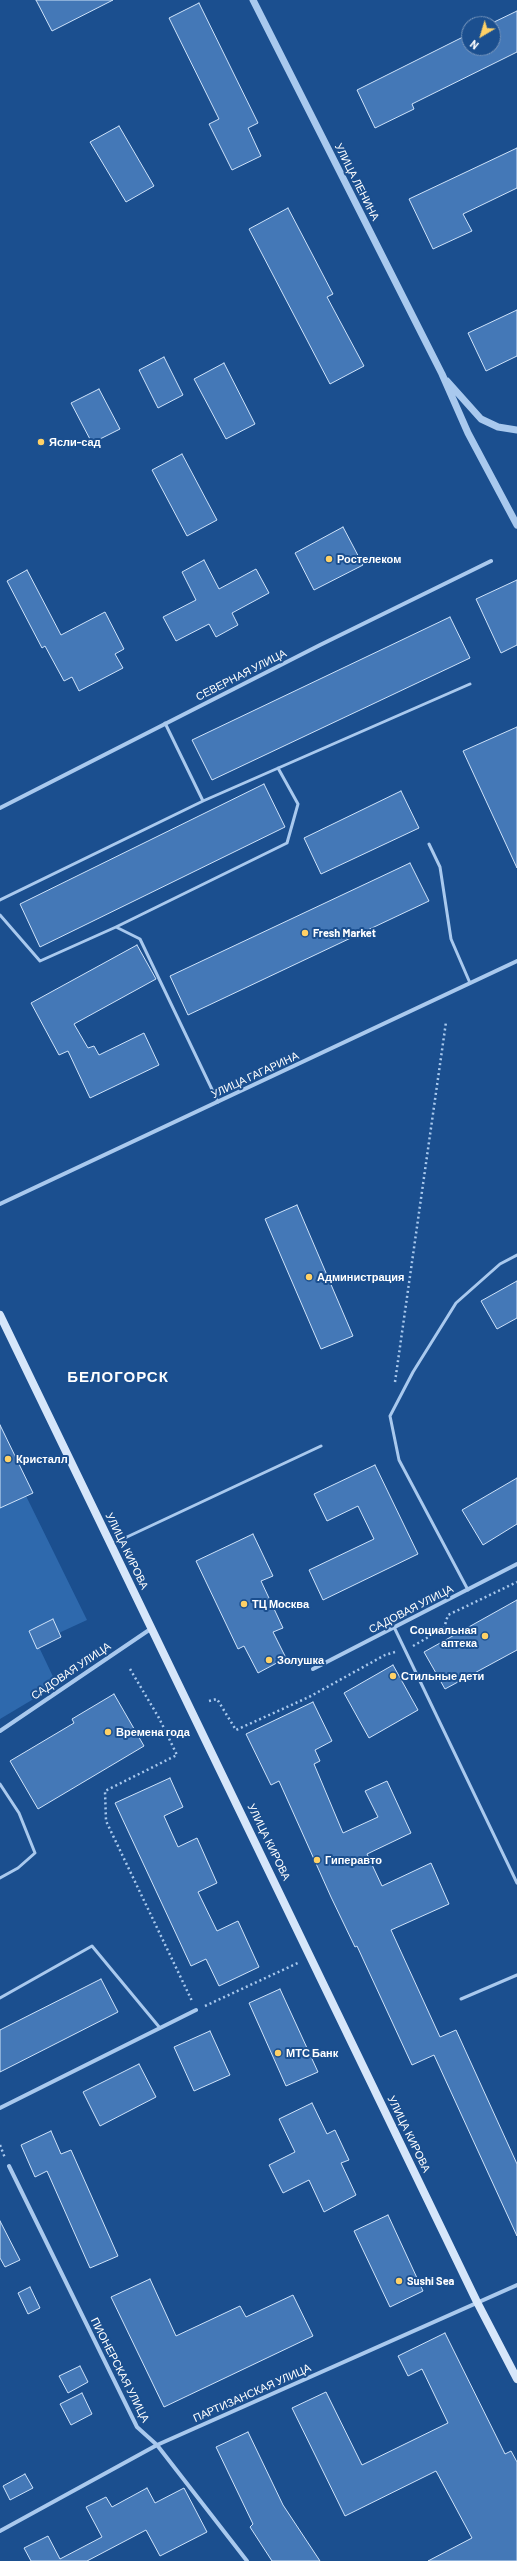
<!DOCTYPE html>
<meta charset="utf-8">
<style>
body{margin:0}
#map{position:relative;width:517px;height:2561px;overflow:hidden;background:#1b4f8f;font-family:Barlow,sans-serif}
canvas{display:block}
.north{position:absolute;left:461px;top:16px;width:40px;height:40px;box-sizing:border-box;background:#1b4f8f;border:1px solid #7695bc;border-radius:50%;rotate:218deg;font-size:11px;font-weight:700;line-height:16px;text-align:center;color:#fff}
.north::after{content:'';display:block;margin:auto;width:14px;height:18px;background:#ffd166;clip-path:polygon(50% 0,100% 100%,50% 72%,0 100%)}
</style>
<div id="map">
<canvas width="517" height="2561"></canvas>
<div class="north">N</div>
</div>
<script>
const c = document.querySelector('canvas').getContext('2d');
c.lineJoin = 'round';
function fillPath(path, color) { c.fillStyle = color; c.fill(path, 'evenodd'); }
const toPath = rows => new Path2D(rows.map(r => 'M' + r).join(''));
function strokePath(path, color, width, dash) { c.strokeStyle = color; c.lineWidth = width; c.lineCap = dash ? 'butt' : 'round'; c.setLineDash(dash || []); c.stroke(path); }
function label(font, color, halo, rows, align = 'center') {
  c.font = font + ' Barlow,sans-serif'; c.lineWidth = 4; c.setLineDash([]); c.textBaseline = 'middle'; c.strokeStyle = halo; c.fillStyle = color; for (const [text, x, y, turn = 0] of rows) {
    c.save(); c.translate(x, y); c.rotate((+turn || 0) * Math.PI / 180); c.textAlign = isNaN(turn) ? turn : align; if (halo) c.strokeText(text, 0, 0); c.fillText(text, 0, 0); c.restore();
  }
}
const green = toPath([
 [0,1443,87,1620,37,1643,57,1685,0,1719]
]);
const building = toPath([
 [36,0,113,0,52,31,36,0],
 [199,3,258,123,248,128,261,156,232,170,209,124,219,119,169,18,199,3],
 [517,11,517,52,412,104,414,109,375,128,357,90,469,34,469,48,493,48,493,24,490,24,517,11],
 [119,126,154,186,126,202,90,142,119,126],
 [517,148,517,188,463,214,472,231,433,249,409,199,517,148],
 [288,208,333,294,327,297,364,366,330,384,249,229,288,208],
 [517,310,517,356,486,371,468,333,517,310],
 [164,357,183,395,158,408,139,370,164,357],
 [224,363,255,424,226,439,194,379,224,363],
 [99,389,120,429,92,443,71,403,99,389],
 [182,454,217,520,187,536,152,470,182,454],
 [343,527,363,565,314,590,295,553,343,527],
 [204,560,219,589,256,569,269,593,232,613,238,625,216,637,209,624,176,641,163,617,196,600,182,572,204,560],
 [27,570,61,635,105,612,124,649,115,654,123,668,79,691,72,677,64,681,45,646,42,648,7,581,27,570],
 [517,580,517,645,501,653,476,599,517,580],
 [450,617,470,658,212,780,192,740,450,617],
 [517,727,517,868,463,751,517,727],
 [264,784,285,827,40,947,20,904,264,784],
 [401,791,419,828,321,874,304,838,401,791],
 [410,863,429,901,188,1015,170,976,410,863],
 [137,945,156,979,74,1024,88,1048,94,1046,99,1055,144,1033,159,1065,90,1098,68,1051,59,1055,31,1003,137,945],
 [297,1205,353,1336,321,1349,265,1219,297,1205],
 [517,1281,517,1318,497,1329,481,1301,517,1281],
 [0,1425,33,1493,0,1508,0,1425],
 [375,1465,418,1554,323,1600,309,1570,374,1539,358,1506,327,1521,314,1494,375,1465],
 [517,1478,517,1524,483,1545,462,1510,517,1478],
 [253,1534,273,1576,261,1581,283,1628,273,1632,286,1658,258,1673,244,1646,238,1649,196,1561,253,1534],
 [517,1600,517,1650,445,1689,424,1652,517,1600],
 [53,1619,61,1637,37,1649,29,1631,53,1619],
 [393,1665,418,1710,369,1738,344,1693,393,1665],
 [114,1694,144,1746,38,1809,10,1761,74,1723,72,1719,114,1694],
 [313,1702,332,1741,315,1750,320,1761,314,1764,343,1833,378,1817,365,1791,387,1781,411,1833,367,1854,382,1886,431,1863,449,1904,391,1930,440,2037,456,2030,517,2164,517,2236,434,2055,412,2065,357,1946,355,1947,331,1897,279,1781,271,1785,246,1734,313,1702],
 [170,1778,183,1807,164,1816,178,1847,197,1838,217,1883,198,1892,217,1931,238,1921,259,1967,219,1986,206,1959,191,1966,115,1803,170,1778],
 [101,1979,118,2012,0,2072,0,2030,101,1979],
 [280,1989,318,2072,286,2086,249,2003,280,1989],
 [210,2031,230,2075,194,2091,174,2047,210,2031],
 [139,2064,156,2097,100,2126,83,2092,139,2064],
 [312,2103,327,2134,335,2130,349,2160,341,2163,356,2195,324,2212,309,2180,283,2193,269,2165,295,2152,279,2119,312,2103],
 [51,2131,61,2154,71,2150,118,2256,90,2268,47,2171,35,2177,21,2145,51,2131],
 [388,2215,423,2291,390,2307,354,2231,388,2215],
 [0,2221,20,2260,5,2267,0,2258,0,2221],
 [150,2279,176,2336,240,2306,246,2317,293,2295,313,2336,164,2407,111,2297,150,2279],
 [30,2287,40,2308,28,2314,18,2293,30,2287],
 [445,2333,505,2454,511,2451,517,2462,517,2561,428,2561,472,2538,436,2471,345,2516,292,2408,326,2392,362,2465,448,2423,422,2369,408,2376,398,2356,445,2333],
 [80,2366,88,2382,68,2393,59,2376,80,2366],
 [82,2393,92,2414,71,2425,60,2404,82,2393],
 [248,2432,283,2505,320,2561,272,2561,250,2527,253,2524,216,2447,248,2432],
 [25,2474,33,2488,10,2500,3,2486,25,2474],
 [147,2488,155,2503,184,2488,207,2532,160,2556,146,2530,87,2561,31,2561,24,2548,48,2536,60,2559,102,2537,86,2507,106,2497,112,2507,147,2488]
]);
const path = toPath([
 [395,1382,446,1022],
 [413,1646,444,1628,448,1615,517,1582],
 [130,1669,159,1718,177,1755,105,1791,106,1821,192,2001],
 [209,1701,217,1699,236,1730,309,1697,385,1655,395,1652],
 [205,2006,300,1962],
 [0,2145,5,2158]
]);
const service = toPath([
 [165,723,203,801,470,684],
 [429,844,440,867,451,939,470,983],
 [0,900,203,801],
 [0,915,40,961,116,927,140,939,218,1102],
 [116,927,287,843,298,804,278,768],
 [112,1544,321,1446],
 [468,1590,399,1460,390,1416,413,1372,456,1303,500,1264,517,1255],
 [394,1627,517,1883],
 [0,1784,19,1813,35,1853,18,1868,0,1878],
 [0,1998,92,1946,160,2028],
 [461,1999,517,1975]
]);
const minor = toPath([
 [0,808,320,645,491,561],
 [0,1204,517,961],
 [313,1669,517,1564],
 [0,1731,152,1628],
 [0,2108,196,2010],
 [9,2166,137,2427,157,2445,247,2561],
 [0,2531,157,2445,517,2285]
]);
const tertiary = toPath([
 [253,0,442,374,468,433,517,525],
 [447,381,481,419,498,427,517,430]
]);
const secondary = toPath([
 [0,1315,477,2302,517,2379]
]);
const markers = [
 [41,442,4,"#ffd166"],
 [329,559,4,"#ffd166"],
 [305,933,4,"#ffd166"],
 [309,1277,4,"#ffd166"],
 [8,1459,4,"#ffd166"],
 [244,1604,4,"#ffd166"],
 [485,1636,4,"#ffd166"],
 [269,1660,4,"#ffd166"],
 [393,1676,4,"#ffd166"],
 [108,1732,4,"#ffd166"],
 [317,1860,4,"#ffd166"],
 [278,2053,4,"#ffd166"],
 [399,2281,4,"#ffd166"]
];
const streetNames = [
 ["УЛИЦА ЛЕНИНА",357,182,63],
 ["СЕВЕРНАЯ УЛИЦА",241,675,-27],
 ["УЛИЦА ГАГАРИНА",255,1075,-25],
 ["УЛИЦА КИРОВА",127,1551,64],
 ["САДОВАЯ УЛИЦА",411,1609,-27],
 ["САДОВАЯ УЛИЦА",71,1671,-34],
 ["УЛИЦА КИРОВА",269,1842,64],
 ["УЛИЦА КИРОВА",409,2134,64],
 ["ПИОНЕРСКАЯ УЛИЦА",120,2370,63],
 ["ПАРТИЗАНСКАЯ УЛИЦА",252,2393,-24]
];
const poiNames = [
 ["Ясли-сад",49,442],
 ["Ростелеком",337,559],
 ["Fresh Market",313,933],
 ["Администрация",317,1277],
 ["Кристалл",16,1459],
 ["ТЦ Москва",252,1604],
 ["Социальная",477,1630,"right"],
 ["аптека",477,1643,"right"],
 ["Золушка",277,1660],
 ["Стильные дети",401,1676],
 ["Времена года",116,1732],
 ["Гиперавто",325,1860],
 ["МТС Банк",286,2053],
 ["Sushi Sea",407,2281]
];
const districtNames = [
 ["БЕЛОГОРСК",118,1377]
];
fillPath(green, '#2e69ad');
fillPath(building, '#4478b7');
strokePath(building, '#cfe3fa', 1);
strokePath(path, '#a9c9ee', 2.5, [2, 3]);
strokePath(service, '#a9c9ee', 3);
strokePath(minor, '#a9c9ee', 4);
strokePath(tertiary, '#a9c9ee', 7);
strokePath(secondary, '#d6e6fa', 8);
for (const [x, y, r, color] of markers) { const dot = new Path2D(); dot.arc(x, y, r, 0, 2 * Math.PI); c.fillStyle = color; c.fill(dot); strokePath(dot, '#1b4f8f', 1.5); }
label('11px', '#fff', '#1b4f8f', streetNames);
label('bold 11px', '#fff', '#1b4f8f', poiNames, 'left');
c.letterSpacing = '1px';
label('bold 15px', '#fff', '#1b4f8f', districtNames);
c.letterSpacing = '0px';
</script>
